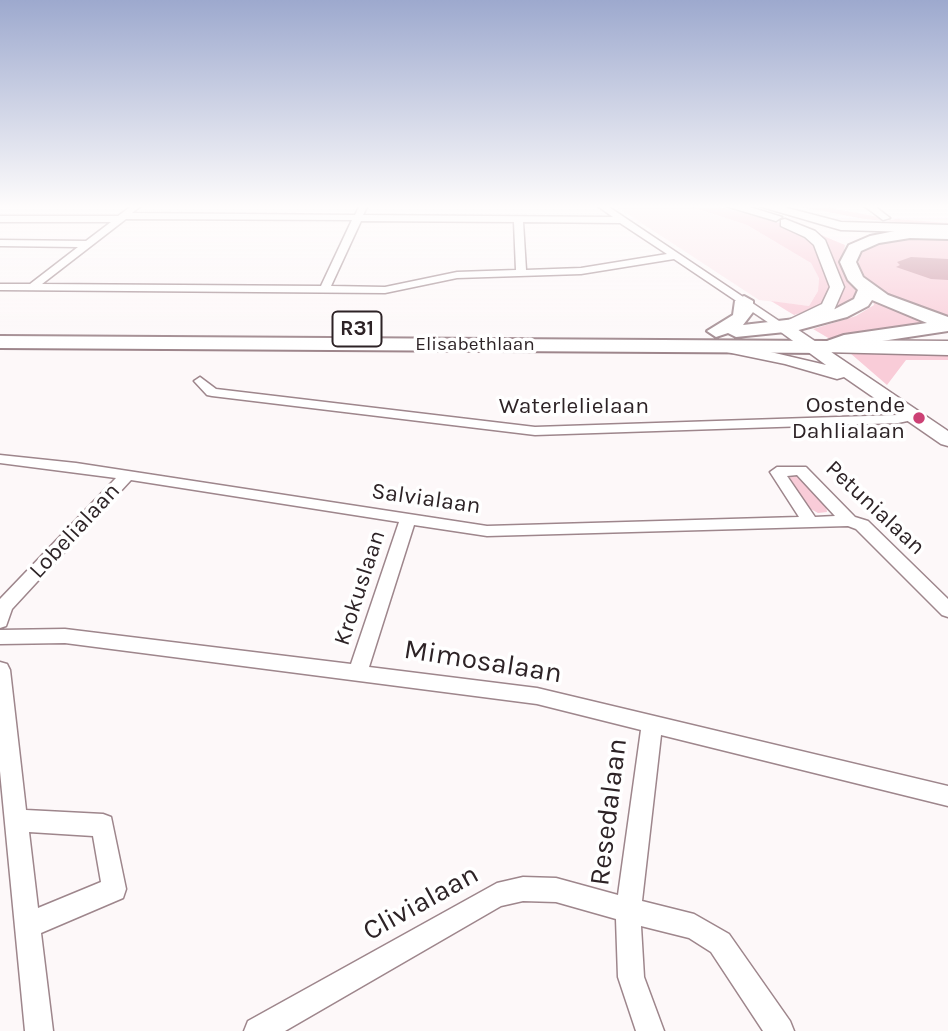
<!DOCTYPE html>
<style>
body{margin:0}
canvas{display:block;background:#fdf8f9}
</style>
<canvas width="948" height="1031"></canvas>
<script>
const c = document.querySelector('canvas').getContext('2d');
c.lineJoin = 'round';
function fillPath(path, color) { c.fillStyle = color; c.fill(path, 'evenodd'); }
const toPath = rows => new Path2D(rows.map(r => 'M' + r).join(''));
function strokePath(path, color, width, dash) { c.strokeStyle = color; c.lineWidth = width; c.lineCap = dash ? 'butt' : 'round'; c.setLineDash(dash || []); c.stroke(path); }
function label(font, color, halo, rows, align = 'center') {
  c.font = font + ' Karla,sans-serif'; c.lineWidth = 7; c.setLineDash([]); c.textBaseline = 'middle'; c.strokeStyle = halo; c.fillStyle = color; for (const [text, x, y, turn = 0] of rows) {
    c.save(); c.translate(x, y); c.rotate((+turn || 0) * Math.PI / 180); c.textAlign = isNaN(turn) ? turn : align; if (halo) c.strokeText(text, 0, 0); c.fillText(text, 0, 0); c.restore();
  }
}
const built = toPath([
 [614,205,686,205,747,225,811,263,819,277,818,291,809,306,759,300]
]);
const green = toPath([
 [686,205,711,205,747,214,783,224,813,241,834,283,826,305,794,315,771,301,809,306,818,291,819,278,811,263,747,225],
 [792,205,814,205,874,216,886,221,896,219,948,223,948,227,864,219],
 [809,230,845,245,841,268,859,292,857,297,841,307,838,305,843,285],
 [948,237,948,319,887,296,872,286,857,267,862,251,883,241],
 [872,298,928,322,830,339,813,329,856,316,874,305],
 [948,350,948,360,906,360,887,385,850,353],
 [794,474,826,506,827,512,818,513,809,508,788,475]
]);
const water = toPath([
 [911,257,948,259,948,280,931,279,896,267,900,265,897,262]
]);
const minor = toPath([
 [133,205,142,205,132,213,355,215,360,205,368,205,363,215,613,217,596,205,606,205,788,327,778,329,674,259,581,274,457,278,385,293,0,290,0,284,30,284,78,247,0,246,0,240,86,241,111,222,0,222,0,216,118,216,133,205],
 [126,219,352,220,321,286,42,284,126,219],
 [361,221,514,222,516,270,457,272,385,287,331,286,361,221],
 [523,222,620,223,667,254,581,268,526,270,523,222],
 [863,205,873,205,890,218,883,220,863,205],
 [200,377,216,389,535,427,898,415,912,412,919,416,917,419,898,423,535,435,212,396,207,395,194,381,200,377],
 [0,455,76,463,487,526,799,517,770,472,777,467,806,467,855,517,868,521,948,599,948,617,942,615,856,529,848,526,487,536,414,525,369,667,537,688,948,786,948,806,661,735,642,901,694,914,729,934,790,1021,794,1031,763,1031,711,952,689,938,641,926,644,977,664,1031,636,1031,618,977,616,919,556,902,523,901,501,906,285,1031,244,1031,248,1021,497,883,523,877,556,878,618,895,641,730,537,704,65,643,0,644,0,630,65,629,351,664,399,522,131,480,12,609,6,626,0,628,0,599,116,478,0,463,0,455],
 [797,475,835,516,815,517,787,476,797,475],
 [0,662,7,664,10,670,26,810,103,814,111,817,126,889,123,898,41,933,53,1031,25,1031,0,771,0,662],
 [29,832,93,836,101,882,38,908,29,832]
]);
const secondary = toPath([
 [722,205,743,205,782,217,776,221,722,205],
 [755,205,776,205,841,222,948,225,948,233,841,230,755,205],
 [785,219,815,231,825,240,844,287,834,310,794,327,948,431,948,446,941,444,844,377,837,379,785,364,722,351,720,347,728,342,826,365,774,327,822,304,830,287,814,245,805,237,781,226,781,220,785,219]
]);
const primary = toPath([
 [910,228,948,229,948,239,910,238,879,243,861,251,856,262,863,277,888,295,948,317,948,331,849,346,830,353,0,348,0,336,827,341,844,335,927,323,872,300,868,306,847,317,795,331,736,337,728,333,716,337,707,331,733,315,735,301,744,296,753,301,753,312,743,325,795,319,835,309,854,299,858,290,848,280,840,262,849,245,870,236,910,228]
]);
const motorway = toPath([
 [830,340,948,341,948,355,822,352,819,347,830,340]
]);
const markers = [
 [919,418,7,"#cc4175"]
];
const farStreetnames = [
 ["Elisabethlaan",475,345]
];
const shields = [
 [357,329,49]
];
const shieldNames = [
 ["R31",357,329]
];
const poiNames = [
 ["Oostende",905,405],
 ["Dahlialaan",905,431]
];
const streetNames = [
 ["Waterlelielaan",574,406],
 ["Salvialaan",426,499,8],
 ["Petunialaan",875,508,43],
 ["Lobelialaan",75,531,-47],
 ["Krokuslaan",360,588,-72]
];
const nearStreetnames = [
 ["Mimosalaan",483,662,9],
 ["Resedalaan",609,812,-83],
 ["Clivialaan",421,903,-29]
];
fillPath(built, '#fce7ec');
fillPath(green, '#f9ccd8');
fillPath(water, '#ce99a7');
strokePath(minor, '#9e868c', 3);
strokePath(secondary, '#9e868c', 3);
strokePath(primary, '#9e868c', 4);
strokePath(motorway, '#9e868c', 3);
fillPath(minor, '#fff');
fillPath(secondary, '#fff');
fillPath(primary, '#fff');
fillPath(motorway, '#fff');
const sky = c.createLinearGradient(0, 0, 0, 350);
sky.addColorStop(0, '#9da9ce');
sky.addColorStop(0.59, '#fefcfc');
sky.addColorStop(1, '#fefcfc00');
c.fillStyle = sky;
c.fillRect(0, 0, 948, 350);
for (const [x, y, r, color] of markers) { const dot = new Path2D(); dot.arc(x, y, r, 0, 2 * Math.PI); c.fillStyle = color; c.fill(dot); strokePath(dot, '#fff', 2.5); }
label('19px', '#2d2326', '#fff', farStreetnames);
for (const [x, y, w] of shields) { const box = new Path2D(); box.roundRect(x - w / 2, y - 17.5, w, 35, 5); c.fillStyle = '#fff'; c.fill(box); strokePath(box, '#2d2326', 2); }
label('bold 21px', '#2d2326', null, shieldNames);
label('23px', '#2d2326', '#fff', poiNames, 'right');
label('23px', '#2d2326', '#fff', streetNames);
label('28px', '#2d2326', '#fff', nearStreetnames);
</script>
